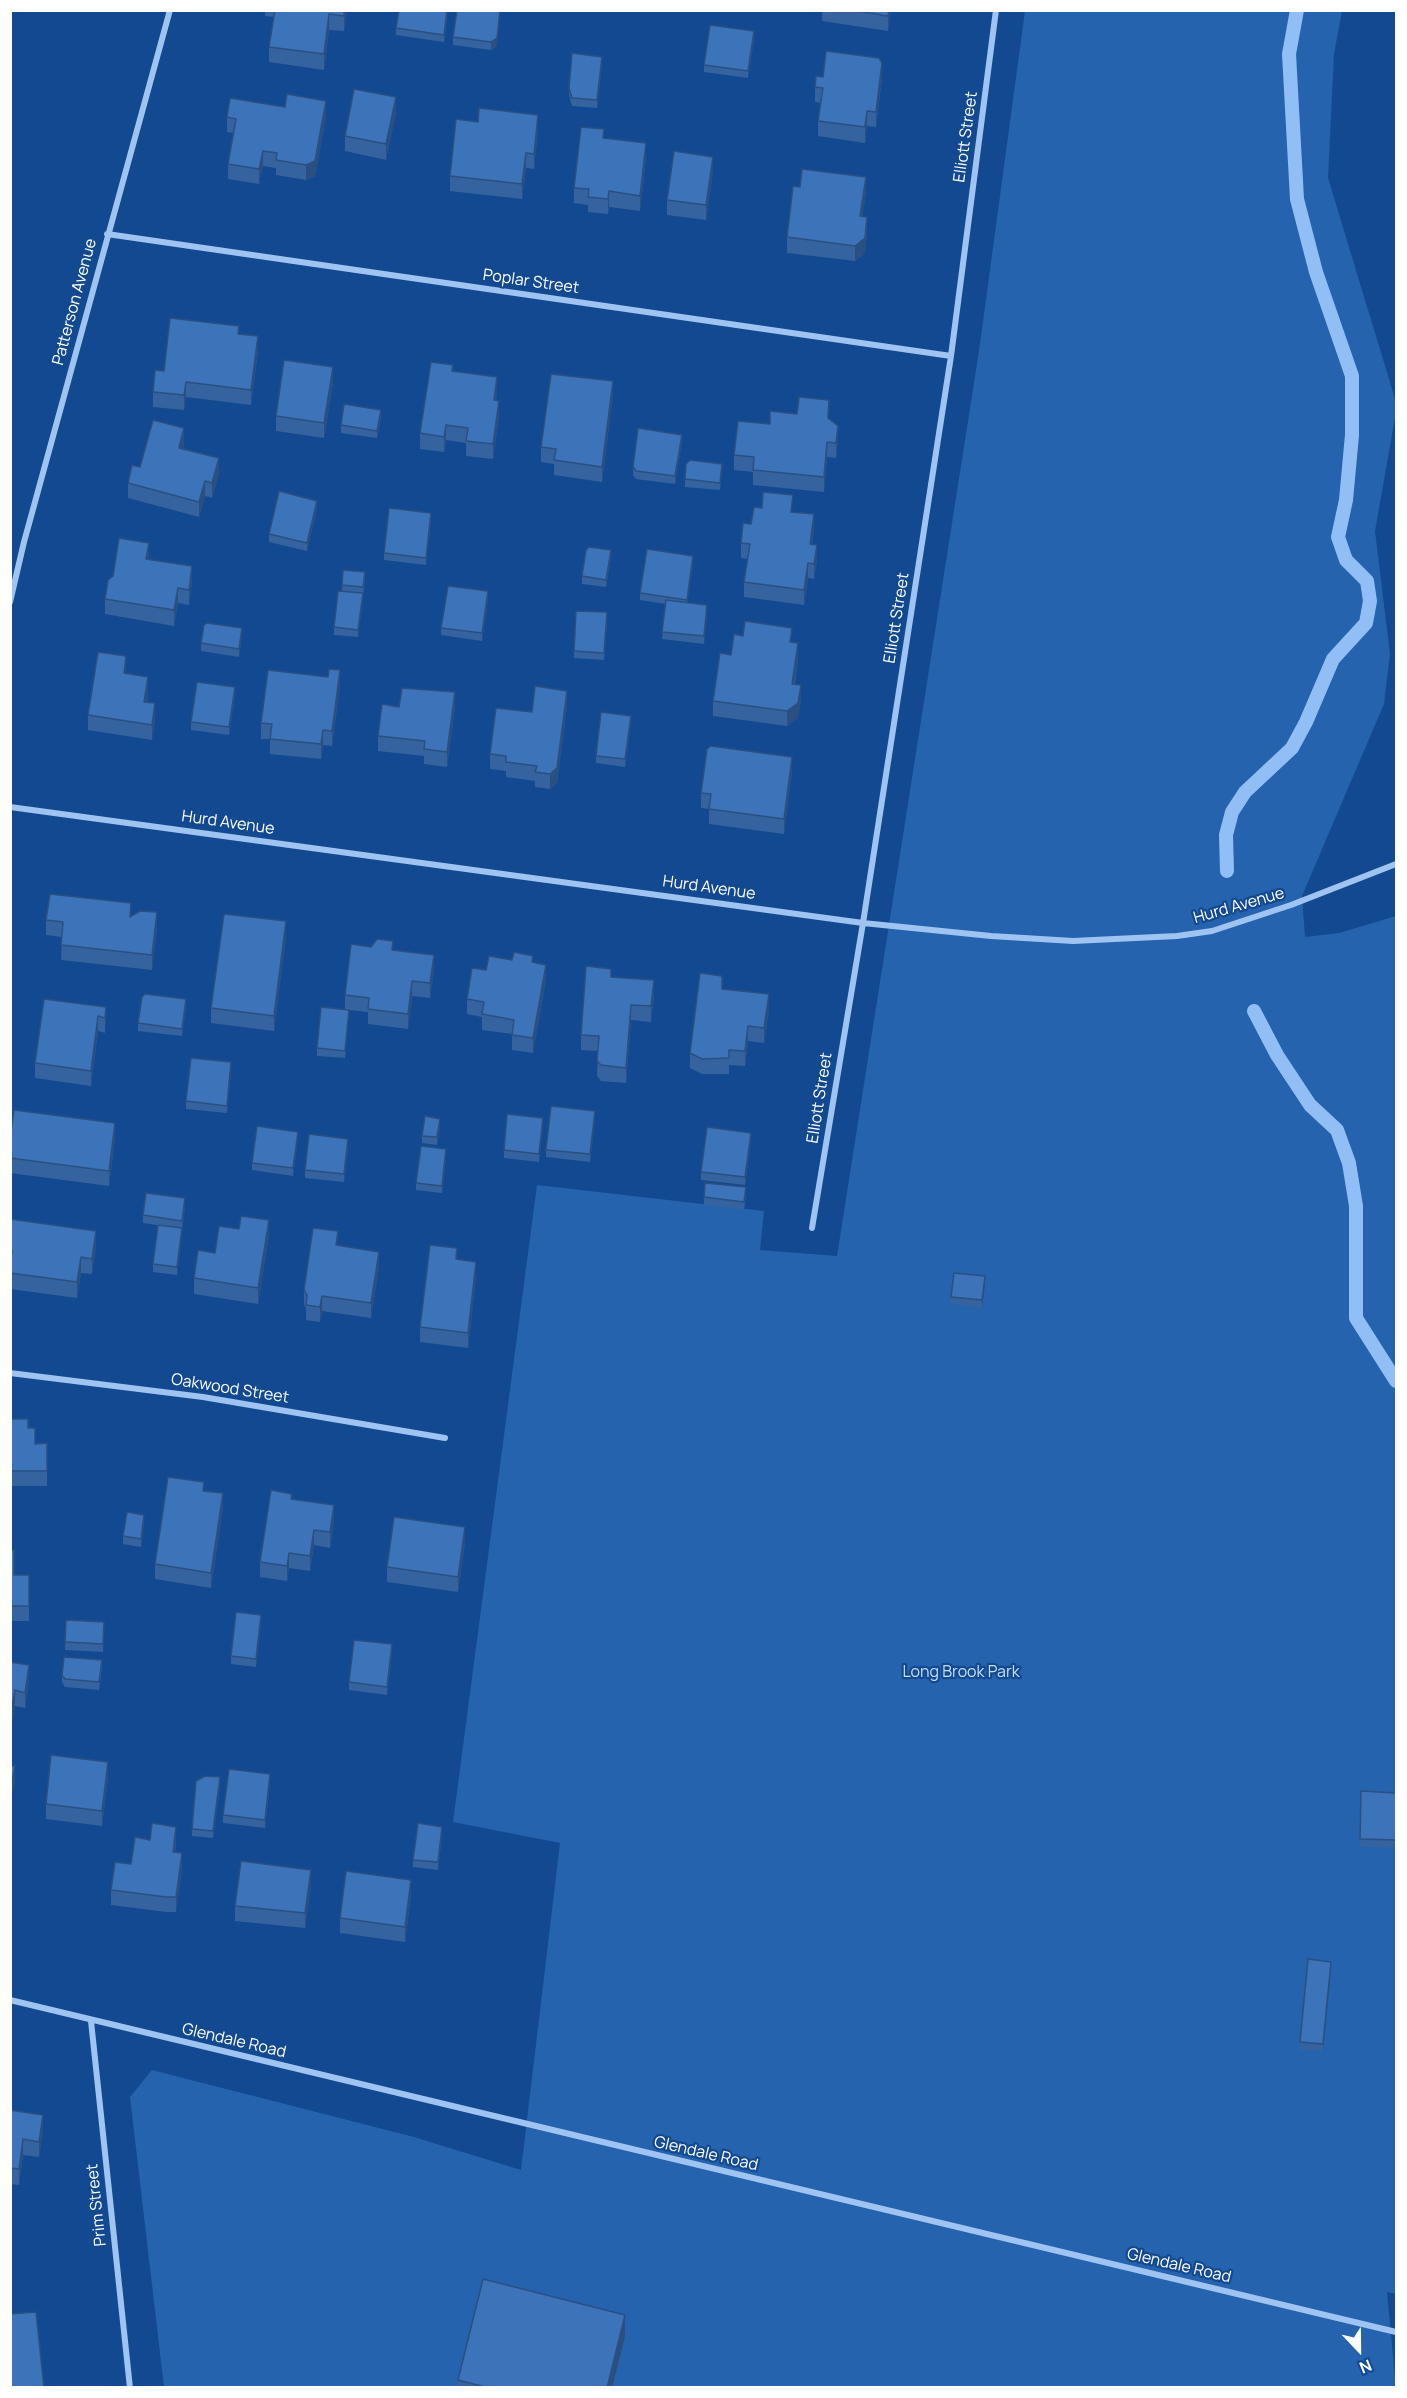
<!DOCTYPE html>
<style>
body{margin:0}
#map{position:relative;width:1407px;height:2398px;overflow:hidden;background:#134990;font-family:Manrope,sans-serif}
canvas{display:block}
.frame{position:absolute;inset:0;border:12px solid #fff;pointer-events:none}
.north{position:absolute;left:1329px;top:2320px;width:60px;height:60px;-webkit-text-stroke:4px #134990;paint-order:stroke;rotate:158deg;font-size:16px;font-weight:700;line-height:24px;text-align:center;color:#fff}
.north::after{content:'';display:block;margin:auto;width:21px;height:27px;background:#fff;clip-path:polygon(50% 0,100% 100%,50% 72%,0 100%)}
</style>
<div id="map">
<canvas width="1407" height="2398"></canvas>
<div class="frame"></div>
<div class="north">N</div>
</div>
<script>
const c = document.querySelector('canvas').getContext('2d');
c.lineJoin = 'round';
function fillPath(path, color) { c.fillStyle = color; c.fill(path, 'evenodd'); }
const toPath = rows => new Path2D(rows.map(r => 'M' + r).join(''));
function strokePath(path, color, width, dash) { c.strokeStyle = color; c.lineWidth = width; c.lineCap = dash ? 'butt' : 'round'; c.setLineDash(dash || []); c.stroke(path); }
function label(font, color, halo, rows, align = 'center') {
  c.font = font + ' Manrope,sans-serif'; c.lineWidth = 4.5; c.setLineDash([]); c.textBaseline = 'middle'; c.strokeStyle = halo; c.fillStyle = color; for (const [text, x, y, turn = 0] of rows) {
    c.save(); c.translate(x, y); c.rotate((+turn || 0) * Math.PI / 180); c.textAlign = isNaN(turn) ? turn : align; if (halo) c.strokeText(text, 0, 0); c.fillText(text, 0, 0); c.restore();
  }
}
const green = toPath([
 [1025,11,1342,11,1334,54,1328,178,1396,402,1396,412,1375,531,1390,654,1384,704,1302,896,1305,937,1339,933,1396,916,1396,2294,1387,2292,1396,2387,164,2387,130,2097,152,2070,414,2137,521,2170,560,1843,453,1822,537,1185,764,1211,760,1250,837,1256,979,351]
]);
const stream = toPath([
 [1227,871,1226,835,1232,812,1245,792,1292,748,1306,722,1333,659,1366,623,1370,601,1367,581,1346,560,1338,537,1346,500,1352,435,1352,376,1316,272,1297,199,1289,54,1297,10],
 [1254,1011,1277,1055,1310,1105,1337,1130,1349,1163,1356,1206,1356,1318,1396,1381]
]);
const minor = toPath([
 [107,234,951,356],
 [10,602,24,542,170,10],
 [10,807,863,923,991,936,1073,941,1177,936,1212,931,1291,905,1396,864],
 [812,1228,863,923,951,356,996,10],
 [10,1373,203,1397,445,1438],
 [10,2000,1396,2332],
 [91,2021,130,2388]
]);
const wall = toPath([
 [265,10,347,10,344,31,329,30,324,70,269,62,269,47,274,17,265,16],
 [399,10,448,10,444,42,396,35,396,28],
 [457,10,497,46,491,50,453,45,453,37],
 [822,10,891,10,888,31,822,21],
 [754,38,748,78,704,72,704,65],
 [602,65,597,108,572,106,569,95,569,88],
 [882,78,876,127,867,126,865,143,818,136,818,121,821,103,815,102,815,87],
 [396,112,386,160,345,151,345,136],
 [326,116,315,176,306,180,276,175,276,168,263,166,259,184,228,179,228,164,233,133,227,132,227,117],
 [538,130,534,169,526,168,522,199,450,191,450,176],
 [604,138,646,158,640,211,609,207,608,214,588,212,588,205,574,203,574,188],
 [713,172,706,220,667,215,667,200],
 [800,187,866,192,862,217,867,232,865,253,855,261,787,253,787,237],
 [239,334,258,351,251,405,186,397,184,410,153,407,153,392,164,371],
 [453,371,497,392,496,401,499,416,493,459,466,456,466,443,446,440,444,452,420,449,420,433],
 [333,382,324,438,276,431,276,416],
 [613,396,602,482,554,475,554,464,541,462,541,447],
 [381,417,377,438,341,433,341,425],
 [829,419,838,441,836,458,827,457,824,492,753,485,753,472,734,470,734,455,770,424],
 [682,442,675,484,636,479,633,475,633,467],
 [184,444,183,449,219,473,212,498,205,496,199,517,128,498,128,483,140,467],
 [722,471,720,490,685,487,685,479],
 [317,508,307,551,269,542,269,534],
 [793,512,814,529,812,544,817,560,814,579,808,578,804,605,744,597,744,582,748,559,741,558,741,543,751,524],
 [431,521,426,565,384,560,384,553],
 [611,557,606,587,582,584,582,576],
 [148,559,192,581,189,605,178,603,174,626,105,614,105,599],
 [693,564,687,603,707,613,704,644,662,639,666,604,640,600,640,593],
 [343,570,365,580,358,637,334,635,334,627,342,591],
 [488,599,482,641,441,635,441,628],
 [607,620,604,660,574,658,574,651],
 [242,636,239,657,201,651,201,643],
 [743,636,792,642,798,658,795,684,801,700,798,718,787,726,713,716,713,701,731,655],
 [126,674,148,692,147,702,155,719,152,740,88,730,88,715],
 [340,685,332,746,323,745,321,759,270,754,270,739,261,739,261,723],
 [235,695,229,735,191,730,191,722],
 [567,706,557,783,550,789,535,787,535,781,506,777,506,771,490,769,490,754,532,712],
 [399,707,455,707,447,767,424,764,424,756,378,751,378,736],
 [631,723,625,767,596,763,596,756],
 [792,772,784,834,709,824,709,809,701,808,701,793],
 [131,916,157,927,152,970,61,960,62,937,46,935,46,920],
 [286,936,274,1031,211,1023,211,1008],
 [393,950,434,970,430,998,412,996,408,1029,368,1024,368,1012,349,1010,345,1058,317,1056,317,1048,345,1009,345,995],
 [512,960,533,962,546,980,533,1053,512,1050,512,1034,482,1030,482,1017,467,1014,467,999,486,970],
 [611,977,654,996,651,1022,631,1020,626,1083,601,1081,597,1076,598,1051,581,1050,581,1035],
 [722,989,769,1010,764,1043,748,1041,745,1066,729,1065,729,1074,702,1074,690,1068,690,1053],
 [186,1006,182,1036,138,1031,138,1023],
 [106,1007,105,1033,98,1031,91,1086,35,1078,35,1063],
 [231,1070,227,1113,186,1109,186,1101],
 [595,1118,590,1162,546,1157,546,1150],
 [543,1126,539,1162,504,1158,504,1150],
 [440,1127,437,1145,422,1143,422,1136],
 [10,1139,115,1139,109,1186,10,1173],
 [298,1139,293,1176,252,1170,252,1163],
 [751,1141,745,1185,701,1180,701,1172],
 [348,1147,344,1182,305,1178,305,1170],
 [446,1157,442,1193,416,1190,416,1183],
 [746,1195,744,1210,704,1205,704,1197],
 [185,1206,177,1275,153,1272,153,1264,163,1226,143,1223,143,1215],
 [10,1219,96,1246,92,1274,81,1273,77,1298,10,1289],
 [269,1235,258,1304,194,1294,194,1278,215,1253],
 [338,1245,379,1267,371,1318,322,1311,320,1322,306,1320,306,1308,304,1305,304,1290],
 [457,1260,476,1277,468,1348,420,1342,420,1327],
 [985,1284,982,1308,951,1304,951,1297],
 [10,1419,28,1428,35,1444,47,1443,47,1486,10,1486],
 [204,1491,223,1508,211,1588,155,1579,155,1564],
 [292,1499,334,1520,330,1548,314,1545,310,1571,289,1568,287,1581,260,1577,260,1562],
 [144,1523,141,1547,123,1544,123,1536],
 [465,1542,458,1592,387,1582,387,1567],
 [10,1550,14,1575,29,1575,29,1621,10,1621],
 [66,1620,104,1622,103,1652,65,1650],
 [261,1623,256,1667,231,1664,231,1656],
 [392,1652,387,1695,349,1690,349,1682],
 [10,1662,29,1680,25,1708,15,1706,12,1722,10,1722],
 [102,1668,99,1690,65,1687,62,1682,62,1675],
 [108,1777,102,1826,46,1819,46,1804],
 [270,1782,265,1828,223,1823,223,1815],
 [220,1785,213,1838,192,1836,192,1829],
 [1361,1791,1396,1793,1396,1848,1360,1847],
 [442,1835,438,1870,413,1867,413,1860],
 [150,1840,176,1842,175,1852,182,1868,176,1912,166,1912,111,1905,111,1890],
 [311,1886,305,1928,235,1921,235,1906],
 [411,1895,405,1942,340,1933,340,1918],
 [1331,1970,1323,2051,1300,2050,1300,2042],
 [10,2110,43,2130,39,2157,23,2155,19,2185,10,2184],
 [625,2337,612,2388,458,2388,458,2380]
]);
const shadedWall = toPath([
 [344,10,347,10,344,31],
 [447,10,448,10,444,42,444,35],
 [500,10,501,10,497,46,491,50,491,42],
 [889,10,891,10,888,31,888,16],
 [329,14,329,30,324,70,324,54],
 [754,31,754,38,748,78,748,71],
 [602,57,602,65,597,108,597,100],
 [882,63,882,78,876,127,876,112],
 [396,97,396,112,386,160,386,144],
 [326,101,326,116,315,176,306,180,306,165],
 [867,111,867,126,865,143,865,127],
 [538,115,538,130,534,169,534,154],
 [646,143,646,158,640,211,640,196],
 [263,151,263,166,259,184,259,169],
 [526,153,526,168,522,199,522,184],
 [713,157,713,172,706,220,706,205],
 [866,177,866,192,860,232,860,216],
 [609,191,609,207,608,214,608,199],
 [867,217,867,232,865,253,855,261,855,246],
 [258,336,258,351,251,405,251,390],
 [333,367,333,382,324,438,324,423],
 [497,377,497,392,494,415,494,400],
 [613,381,613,396,602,482,602,467],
 [186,382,186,397,184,410,184,395],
 [499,401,499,416,493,459,493,444],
 [381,410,381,417,377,438,377,431],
 [446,425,446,440,444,452,444,437],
 [838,426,838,441,836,458,836,443],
 [184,428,184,444,179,463,179,448],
 [682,435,682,442,675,484,675,476],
 [827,442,827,457,824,492,824,477],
 [219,458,219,473,212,498,212,483],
 [205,481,205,496,199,517,199,502],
 [317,501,317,508,307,551,307,543],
 [431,513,431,521,426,565,426,558],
 [814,514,814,529,810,559,810,544],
 [149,543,149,558,146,574,146,559],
 [817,545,817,560,814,579,814,564],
 [611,550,611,557,606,587,606,580],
 [693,556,693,564,687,607,687,600],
 [808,563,808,578,804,605,804,590],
 [192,566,192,581,189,605,189,590],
 [178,588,178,603,174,626,174,610],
 [488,591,488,599,482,641,482,633],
 [363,593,363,601,358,637,358,630],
 [707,605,707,613,704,644,704,636],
 [242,628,242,636,239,657,239,649],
 [798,643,798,658,792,699,792,684],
 [126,656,126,672,124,688,124,673],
 [340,670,340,685,332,746,332,731],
 [148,677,148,692,144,717,144,702],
 [801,685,801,700,798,718,787,726,787,711],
 [235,687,235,695,229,735,229,727],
 [567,691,567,706,557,783,550,789,550,774],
 [455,692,455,707,447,767,447,752],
 [155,703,155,719,152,740,152,725],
 [631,716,631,723,625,767,625,759],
 [323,730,323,745,321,759,321,744],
 [792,757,792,772,784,834,784,819],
 [157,912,157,927,152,970,152,955],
 [286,921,286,936,274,1031,274,1016],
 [434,955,434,970,430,998,430,983],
 [546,965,546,980,533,1053,533,1038],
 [654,980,654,996,651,1022,651,1006],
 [412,981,412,996,408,1029,408,1014],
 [769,994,769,1010,764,1043,764,1028],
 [186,999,186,1006,182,1036,182,1029],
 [631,1005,631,1020,626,1083,626,1068],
 [106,1007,106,1022,105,1033,105,1018],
 [98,1016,98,1031,91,1086,91,1071],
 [748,1026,748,1041,745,1066,745,1051],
 [231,1062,231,1070,227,1113,227,1106],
 [595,1111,595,1118,590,1162,590,1154],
 [543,1118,543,1126,539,1162,539,1154],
 [440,1119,440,1127,437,1145,437,1137],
 [115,1123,115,1139,109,1186,109,1171],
 [298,1132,298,1139,293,1176,293,1168],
 [751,1133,751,1141,745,1185,745,1177],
 [348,1139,348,1147,344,1182,344,1174],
 [446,1149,446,1157,442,1193,442,1186],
 [185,1198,185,1206,182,1228,182,1221],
 [269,1220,269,1235,258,1304,258,1288],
 [182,1228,182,1236,177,1275,177,1267],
 [96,1231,96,1246,92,1274,92,1259],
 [379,1252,379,1267,371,1318,371,1303],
 [81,1257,81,1273,77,1298,77,1282],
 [476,1262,476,1277,468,1348,468,1333],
 [985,1276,985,1284,982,1308,982,1300],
 [322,1296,322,1311,320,1322,320,1307],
 [223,1493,223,1508,211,1588,211,1573],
 [334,1505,334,1520,330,1548,330,1532],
 [144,1515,144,1523,141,1547,141,1539],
 [465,1527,465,1542,458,1592,458,1577],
 [314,1530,314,1545,310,1571,310,1556],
 [289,1553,289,1568,287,1581,287,1566],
 [261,1615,261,1623,256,1667,256,1659],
 [392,1644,392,1652,387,1695,387,1687],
 [29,1665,29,1680,25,1708,25,1693],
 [15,1690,15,1706,12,1722,12,1707],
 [108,1762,108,1777,102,1826,102,1811],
 [15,1766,15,1781,10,1806,10,1791],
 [270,1774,270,1782,265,1828,265,1820],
 [220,1777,220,1785,213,1838,213,1831],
 [176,1827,176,1842,173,1867,173,1852],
 [442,1827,442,1835,438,1870,438,1862],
 [182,1853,182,1868,176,1912,176,1897],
 [311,1870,311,1886,305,1928,305,1913],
 [411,1880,411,1895,405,1942,405,1927],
 [1331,1962,1331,1970,1323,2051,1323,2044],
 [43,2115,43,2130,39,2157,39,2142],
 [23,2139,23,2155,19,2185,19,2169],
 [625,2315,625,2337,612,2388,607,2388]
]);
const building = toPath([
 [275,10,344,10,344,16,329,14,324,54,269,47,275,10],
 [399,10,447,10,444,35,396,28,399,10],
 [457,10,500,10,497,38,491,42,453,37,457,10],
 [851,10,889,10,888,16,851,10],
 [710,25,754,31,748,71,704,65,710,25],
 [826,51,879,58,882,63,876,112,867,111,865,127,818,121,823,88,815,87,816,76,823,77,826,51],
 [572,53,602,57,597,100,572,98,569,88,572,53],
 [354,89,396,97,386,144,345,136,354,89],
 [287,94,326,101,315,161,306,165,276,160,277,153,263,151,259,169,228,164,236,119,227,117,230,98,285,107,287,94],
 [479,108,538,115,534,154,526,153,522,184,450,176,456,119,478,122,479,108],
 [581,127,604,129,603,138,646,143,640,196,609,191,608,199,588,197,589,189,574,188,581,127],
 [674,151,713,157,706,205,667,200,674,151],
 [802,169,866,177,860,216,867,217,865,238,855,246,787,237,793,186,800,187,802,169],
 [170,318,239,326,238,334,258,336,251,390,186,382,184,395,153,392,155,370,164,371,170,318],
 [284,360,333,367,324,423,276,416,284,360],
 [431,362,453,365,452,371,497,377,494,400,499,401,493,444,466,441,468,428,446,425,444,437,420,433,431,362],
 [551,374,613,381,602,467,554,460,556,449,541,447,551,374],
 [799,397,829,400,828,418,838,426,836,443,827,442,824,477,753,470,754,457,734,455,738,421,770,424,770,411,797,414,799,397],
 [344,404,381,410,377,431,341,425,344,404],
 [153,420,184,428,179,448,219,458,212,483,205,481,199,502,128,483,132,465,140,467,153,420],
 [638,428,682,435,675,476,636,471,633,467,638,428],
 [690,460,722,464,720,483,685,479,686,464,690,460],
 [279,491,317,501,307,543,269,534,279,491],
 [763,492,793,495,791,512,814,514,810,544,817,545,814,564,808,563,804,590,744,582,750,544,741,543,743,523,751,524,754,507,762,508,763,492],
 [389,508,431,513,426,558,384,553,389,508],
 [119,538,149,543,146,559,192,566,189,590,178,588,174,610,105,599,108,580,113,576,119,538],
 [589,547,611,550,606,580,582,576,586,550,589,547],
 [647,549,693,556,687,600,640,593,647,549],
 [343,570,365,572,363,587,342,585,343,570],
 [448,586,488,591,482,633,441,628,448,586],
 [338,591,363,593,358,630,334,627,338,591],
 [666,600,707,605,704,636,662,632,666,600],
 [576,611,607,612,604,653,574,651,576,611],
 [745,621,792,628,790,642,798,643,792,684,801,685,798,703,787,711,713,701,720,653,731,655,734,634,743,636,745,621],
 [207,623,242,628,239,649,201,643,204,625,207,623],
 [98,652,126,656,124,673,148,677,144,702,155,703,152,725,88,715,98,652],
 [329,669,340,670,332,731,323,730,321,744,270,739,272,724,261,723,268,670,328,677,329,669],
 [197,682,235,687,229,727,191,722,197,682],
 [535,686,567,691,557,768,550,774,535,772,537,766,506,762,506,756,490,754,496,708,532,712,535,686],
 [402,688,455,692,447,752,424,749,425,741,378,736,382,704,399,707,402,688],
 [601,712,631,716,625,759,596,756,601,712],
 [711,746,792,757,784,819,709,809,711,794,701,793,707,749,711,746],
 [50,894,131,903,130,917,140,911,157,912,152,955,61,945,63,922,46,920,50,894],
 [224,914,286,921,274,1016,211,1008,224,914],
 [377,939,393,941,392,950,434,955,430,983,412,981,408,1014,368,1009,369,998,345,995,351,944,371,947,377,939],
 [514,952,533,956,532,962,546,965,533,1038,512,1035,514,1020,482,1014,484,1002,467,999,472,968,486,970,489,956,512,960,514,952],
 [586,966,611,969,611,977,654,980,651,1006,631,1005,626,1068,601,1065,597,1061,599,1036,581,1035,586,966],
 [700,973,722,976,722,989,769,994,764,1028,748,1026,745,1051,729,1050,729,1058,702,1059,690,1053,700,973],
 [145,994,186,999,182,1029,138,1023,142,997,145,994],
 [44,999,106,1007,105,1018,98,1016,91,1071,35,1063,44,999],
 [321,1007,349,1010,345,1051,317,1048,321,1007],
 [191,1058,231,1062,227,1106,186,1101,191,1058],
 [551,1106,595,1111,590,1154,546,1150,551,1106],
 [14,1110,115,1123,109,1171,10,1158,10,1139,14,1110],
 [507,1114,543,1118,539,1154,504,1150,507,1114],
 [425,1116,440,1119,437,1137,422,1136,425,1116],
 [257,1126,298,1132,293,1168,252,1163,257,1126],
 [707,1127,751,1133,745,1177,701,1172,707,1127],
 [309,1134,348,1139,344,1174,305,1170,309,1134],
 [421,1146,446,1149,442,1186,416,1183,421,1146],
 [705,1183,746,1187,744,1202,704,1197,705,1183],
 [146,1193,185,1198,182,1221,143,1215,146,1193],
 [241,1216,269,1220,258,1288,194,1278,198,1250,215,1253,219,1226,239,1229,241,1216],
 [10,1219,96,1231,92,1259,81,1257,77,1282,10,1273,10,1262,12,1251,10,1250,10,1219],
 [158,1225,182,1228,177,1267,153,1264,158,1225],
 [313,1228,338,1231,336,1245,379,1252,371,1303,322,1296,320,1307,306,1305,307,1295,304,1290,313,1228],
 [430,1245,457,1248,456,1259,476,1262,468,1333,420,1327,430,1245],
 [954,1273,985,1276,982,1300,951,1297,954,1273],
 [10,1419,28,1419,28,1428,35,1428,35,1444,47,1443,47,1471,10,1471,10,1419],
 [168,1477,204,1482,203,1491,223,1493,211,1573,155,1564,168,1477],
 [271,1490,292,1494,291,1499,334,1505,330,1532,314,1530,310,1556,289,1553,287,1566,260,1562,271,1490],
 [127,1512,144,1515,141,1539,123,1536,127,1512],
 [394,1517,465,1527,458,1577,387,1567,394,1517],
 [10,1550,14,1550,14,1575,29,1575,29,1606,10,1606,10,1550],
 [236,1612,261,1615,256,1659,231,1656,236,1612],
 [66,1620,104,1622,103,1644,65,1642,66,1620],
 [354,1640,392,1644,387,1687,349,1682,354,1640],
 [64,1657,102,1660,99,1682,65,1679,62,1675,64,1657],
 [10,1662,29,1665,25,1693,15,1690,12,1707,10,1707,10,1662],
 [51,1755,108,1762,102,1811,46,1804,51,1755],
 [10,1766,15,1766,10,1791,10,1766],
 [229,1769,270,1774,265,1820,223,1815,229,1769],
 [205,1776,220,1777,213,1831,192,1829,196,1781,205,1776],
 [1361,1791,1396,1793,1396,1840,1360,1839,1361,1791],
 [152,1823,176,1827,173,1852,182,1853,176,1897,166,1897,111,1890,115,1862,131,1864,135,1837,150,1840,152,1823],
 [418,1823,442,1827,438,1862,413,1860,418,1823],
 [241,1861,311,1870,305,1913,235,1906,241,1861],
 [346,1871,411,1880,405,1927,340,1918,346,1871],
 [1308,1959,1331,1962,1323,2044,1300,2042,1308,1959],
 [10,2110,43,2115,39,2142,23,2139,19,2169,10,2168,10,2110],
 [483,2279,625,2315,607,2388,489,2388,458,2380,483,2279],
 [36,2312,44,2388,10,2388,10,2314,36,2312]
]);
const streetNames = [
 ["Elliott Street",966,137,-82],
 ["Poplar Street",531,282,8],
 ["Patterson Avenue",75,302,-75],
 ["Elliott Street",897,618,-81],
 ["Hurd Avenue",228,823,8],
 ["Hurd Avenue",709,888,8],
 ["Hurd Avenue",1239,906,-16],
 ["Elliott Street",820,1098,-81],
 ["Oakwood Street",230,1389,9],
 ["Glendale Road",234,2041,13],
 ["Glendale Road",706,2154,13],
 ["Prim Street",97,2205,-96],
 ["Glendale Road",1179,2266,13]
];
const parkNames = [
 ["Long Brook Park",961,1673]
];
fillPath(green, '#2563af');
strokePath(stream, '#91bff5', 14);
strokePath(minor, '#9fc4f1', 6);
fillPath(wall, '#34639f');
fillPath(shadedWall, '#2a5082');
fillPath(building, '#3c73b9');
strokePath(building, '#2a5082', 1.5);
label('16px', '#fff', '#134990', streetNames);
label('16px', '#c6dffc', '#134990', parkNames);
</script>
